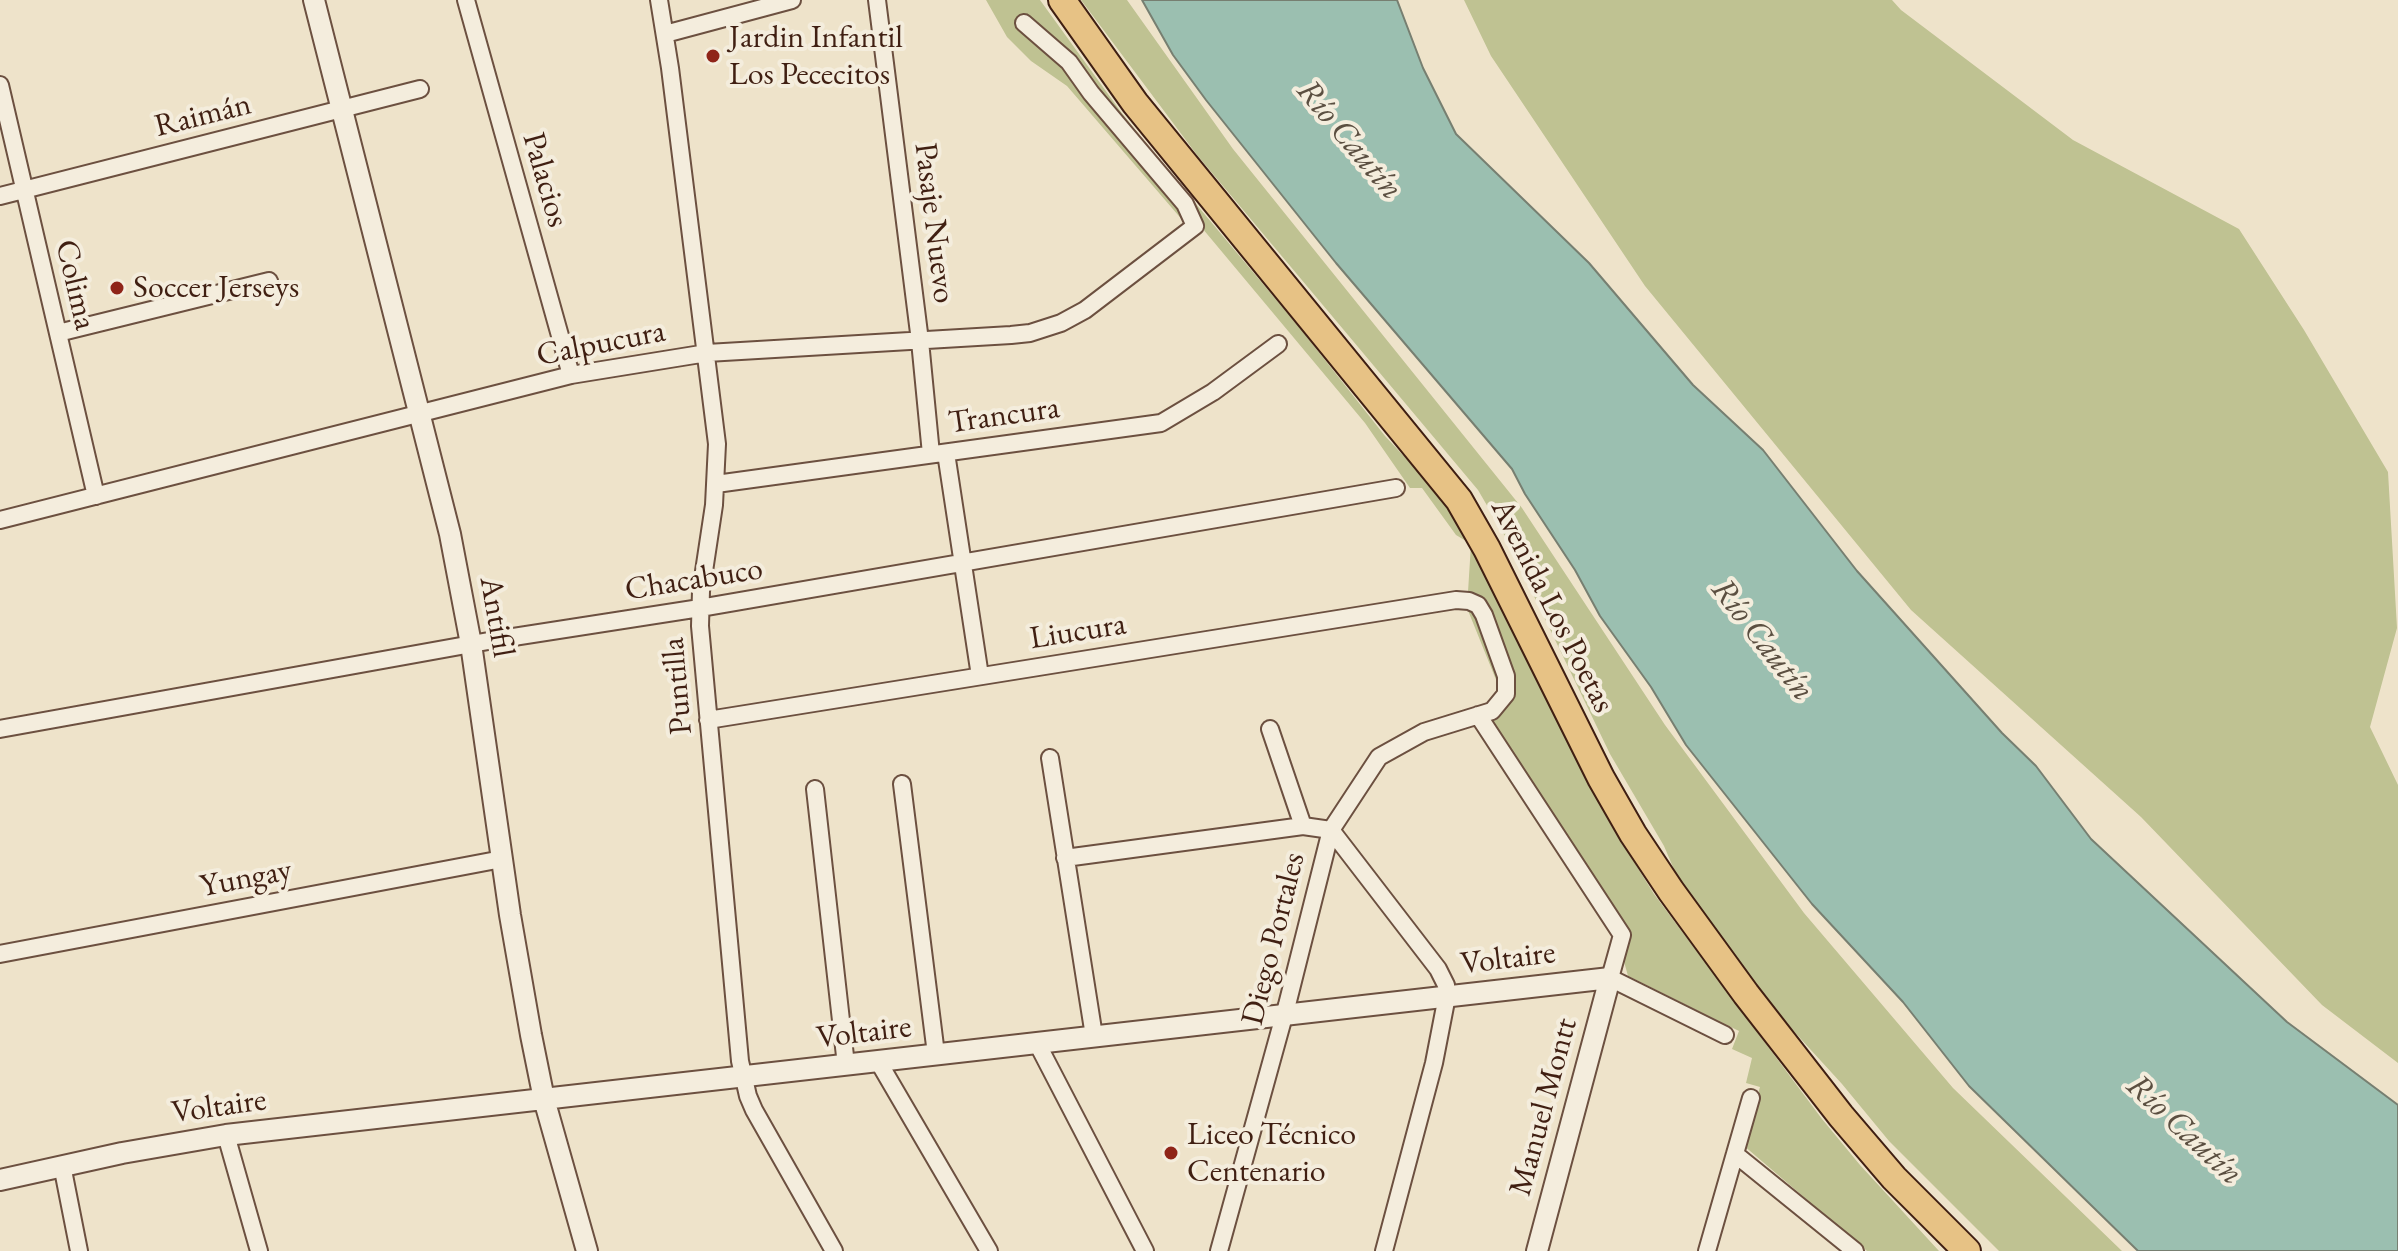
<!DOCTYPE html>
<meta charset="utf-8">
<style>
body{margin:0}
canvas{display:block;background:#eee3ca}
</style>
<canvas width="2398" height="1251"></canvas>
<script>
const c = document.querySelector('canvas').getContext('2d');
c.lineJoin = 'round';
function fillPath(path, color) { c.fillStyle = color; c.fill(path, 'evenodd'); }
const toPath = rows => new Path2D(rows.map(r => 'M' + r).join(''));
function strokePath(path, color, width, dash) { c.strokeStyle = color; c.lineWidth = width; c.lineCap = dash ? 'butt' : 'round'; c.setLineDash(dash || []); c.stroke(path); }
function label(font, color, halo, rows, align = 'center') {
  c.font = font + ' "EB Garamond",serif'; c.lineWidth = 8; c.setLineDash([]); c.textBaseline = 'middle'; c.strokeStyle = halo; c.fillStyle = color; for (const [text, x, y, turn = 0] of rows) {
    c.save(); c.translate(x, y); c.rotate((+turn || 0) * Math.PI / 180); c.textAlign = isNaN(turn) ? turn : align; if (halo) c.strokeText(text, 0, 0); c.fillText(text, 0, 0); c.restore();
  }
}
const green = toPath([
 [986,0,1040,0,1121,112,1160,161,1299,327,1385,436,1427,481,1471,536,1505,613,1584,774,1611,825,1654,894,1822,1119,1860,1165,1939,1251,1867,1251,1743,1145,1760,1087,1746,1083,1752,1058,1732,1049,1739,1031,1628,976,1623,958,1629,929,1483,712,1505,702,1467,608,1471,544,1456,535,1422,488,1410,488,1365,423,1192,216,1184,222,1067,86,1031,61,1007,37],
 [1081,0,1127,0,1233,149,1522,508,1665,725,1804,913,1953,1088,2122,1251,1999,1251,1889,1141,1842,1084,1757,991,1685,895,1664,846,1610,754,1506,538,1478,490,1197,155],
 [1464,0,1892,0,1901,10,2073,140,2239,229,2304,330,2388,472,2397,628,2370,727,2398,785,2398,1063,2322,1005,2141,817,1911,610,1645,286,1491,56]
]);
const water = toPath([
 [1142,0,1397,0,1423,68,1456,134,1589,263,1693,385,1763,450,1857,571,2002,733,2036,766,2091,839,2287,1022,2398,1105,2398,1251,2138,1251,1969,1086,1903,1002,1812,904,1686,745,1651,687,1600,616,1575,570,1525,494,1512,469,1336,263,1206,100,1173,55,1142,0]
]);
const minor = toPath([
 [466,0,571,375],
 [659,0,670,68,717,444,714,505,701,591,700,626,740,1061,748,1096,754,1110,834,1251],
 [877,0,920,341,931,454],
 [665,34,792,0],
 [0,85,96,496],
 [0,196,420,89],
 [58,333,269,281],
 [946,453,980,676],
 [716,484,1161,423,1213,392,1278,344],
 [0,520,571,375,707,353,1011,335,1030,333,1061,323,1085,310,1195,226,1185,204,1091,93,1069,62,1024,23],
 [1478,715,1622,935,1610,978,1725,1035],
 [708,720,1456,600,1469,601,1478,605,1484,615,1506,676,1506,694,1492,711,1424,732,1379,757,1331,830,1287,1005,1219,1251],
 [0,729,494,640,700,608,1396,488],
 [1270,729,1303,826],
 [1050,758,1094,1036],
 [902,784,936,1054],
 [815,789,846,1065],
 [1065,858,1303,826,1331,830,1438,969,1446,985,1447,996,1434,1063,1384,1251],
 [0,954,502,859],
 [1037,1043,1145,1251],
 [878,1061,989,1251],
 [226,1135,259,1251],
 [1735,1154,1855,1251],
 [62,1165,79,1251],
 [1707,1251,1751,1098]
]);
const tertiary = toPath([
 [314,0,450,534,471,644,510,915,531,1035,544,1099,587,1251],
 [0,1180,122,1153,226,1135,1610,978,1537,1251]
]);
const primary = toPath([
 [1062,0,1135,103,1459,500,1487,549,1601,778,1633,834,1671,891,1746,994,1841,1116,1894,1178,1967,1251]
]);
const markers = [
 [713,56,8,"#8f2418"],
 [117,288,8,"#8f2418"],
 [1171,1153,8,"#8f2418"]
];
const poiNames = [
 ["Jardin Infantil",729,38],
 ["Los Pececitos",729,75],
 ["Soccer Jerseys",133,288],
 ["Liceo Técnico",1187,1135],
 ["Centenario",1187,1172]
];
const streetNames = [
 ["Raimán",203,116,-14],
 ["Palacios",545,180,74],
 ["Pasaje Nuevo",934,223,83],
 ["Colima",75,285,77],
 ["Calpucura",601,344,-11],
 ["Trancura",1004,416,-8],
 ["Chacabuco",694,580,-9],
 ["Avenida Los Poetas",1552,606,63],
 ["Antifil",496,617,80],
 ["Liucura",1078,632,-9],
 ["Puntilla",678,686,-95],
 ["Yungay",246,879,-11],
 ["Diego Portales",1274,939,-76],
 ["Voltaire",1508,959,-7],
 ["Voltaire",864,1033,-7],
 ["Voltaire",219,1107,-8],
 ["Manuel Montt",1544,1107,-75]
];
const waterNames = [
 ["Río Cautín",1349,140,50],
 ["Río Cautín",1762,640,52],
 ["Río Cautín",2184,1130,43]
];
fillPath(green, '#bfc292');
fillPath(water, '#9bbfb0');
strokePath(water, '#777f71', 2);
strokePath(minor, '#6c5040', 20);
strokePath(tertiary, '#6c5040', 24);
strokePath(primary, '#401f12', 30);
strokePath(minor, '#f4eddd', 16);
strokePath(tertiary, '#f4eddd', 20);
strokePath(primary, '#e7c285', 26);
for (const [x, y, r, color] of markers) { const dot = new Path2D(); dot.arc(x, y, r, 0, 2 * Math.PI); c.fillStyle = color; c.fill(dot); strokePath(dot, '#f4eddd', 3); }
label('32px', '#401f12', '#f4eddd', poiNames, 'left');
label('32px', '#401f12', '#f4eddd', streetNames);
label('italic 34px', '#5b4f41', '#f4eddd', waterNames);
</script>
